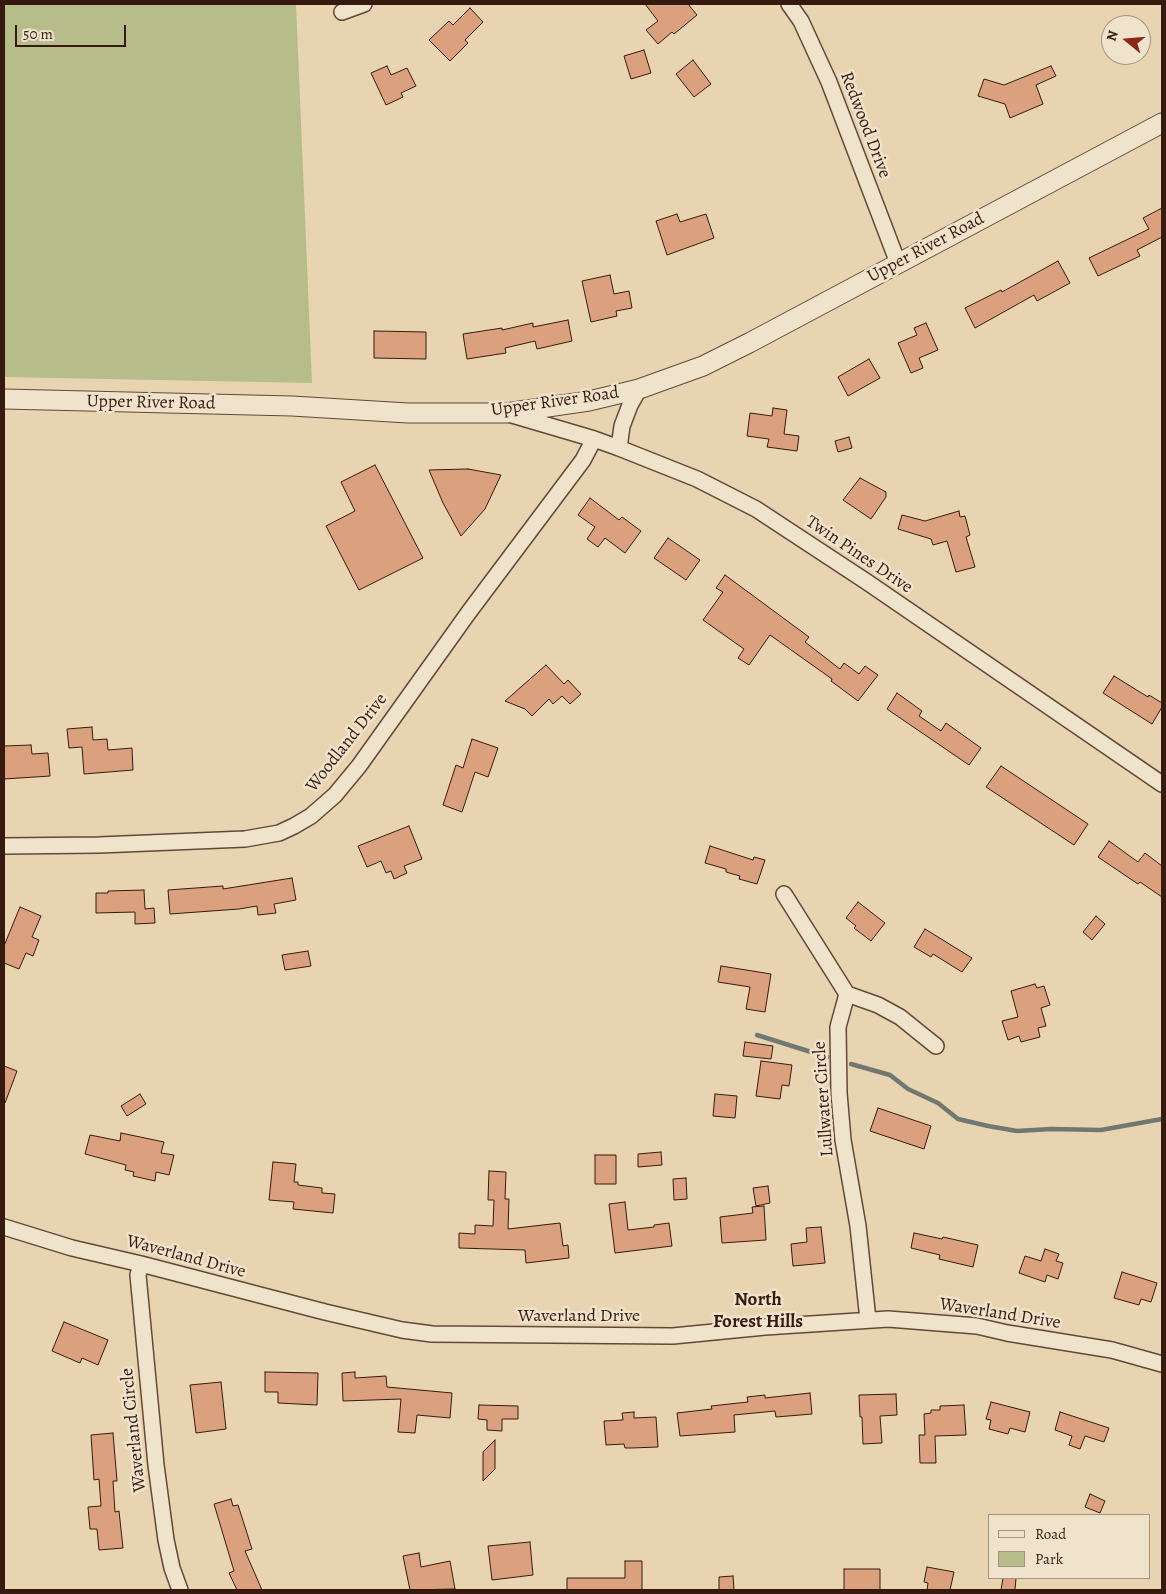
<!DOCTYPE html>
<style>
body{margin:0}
#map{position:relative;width:1166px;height:1594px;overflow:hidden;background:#e8d4b0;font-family:Alegreya,serif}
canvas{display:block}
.frame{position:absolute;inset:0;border:5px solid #361a10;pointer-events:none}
.legend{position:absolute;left:988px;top:1514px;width:162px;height:65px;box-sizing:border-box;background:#f0e3cc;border:1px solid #a69381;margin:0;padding:6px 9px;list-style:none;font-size:15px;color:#361a10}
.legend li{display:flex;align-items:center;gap:10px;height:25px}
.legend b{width:25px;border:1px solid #a69381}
.north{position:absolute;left:1101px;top:15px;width:50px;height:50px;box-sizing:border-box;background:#f0e3cc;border:1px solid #a69381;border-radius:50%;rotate:287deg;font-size:14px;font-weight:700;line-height:20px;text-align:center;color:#361a10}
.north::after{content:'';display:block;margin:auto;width:18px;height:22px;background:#8f2418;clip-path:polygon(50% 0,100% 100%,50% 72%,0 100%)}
.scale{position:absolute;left:15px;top:25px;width:111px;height:22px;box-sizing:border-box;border:2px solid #361a10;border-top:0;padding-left:6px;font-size:15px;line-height:18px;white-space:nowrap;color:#361a10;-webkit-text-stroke:4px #f0e3cc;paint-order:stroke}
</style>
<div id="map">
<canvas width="1166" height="1594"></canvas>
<div class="frame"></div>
<ul class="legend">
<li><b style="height:6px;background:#f0e3cc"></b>Road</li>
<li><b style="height:14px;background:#b6bd8b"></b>Park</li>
</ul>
<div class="north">N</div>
<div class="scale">50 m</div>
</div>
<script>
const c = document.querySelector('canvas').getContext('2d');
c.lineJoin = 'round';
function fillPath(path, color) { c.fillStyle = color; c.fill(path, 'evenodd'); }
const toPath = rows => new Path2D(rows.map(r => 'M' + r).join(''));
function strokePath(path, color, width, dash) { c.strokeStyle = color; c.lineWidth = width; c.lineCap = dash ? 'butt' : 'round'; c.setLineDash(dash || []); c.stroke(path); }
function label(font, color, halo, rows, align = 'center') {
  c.font = font + ' Alegreya,serif'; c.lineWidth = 5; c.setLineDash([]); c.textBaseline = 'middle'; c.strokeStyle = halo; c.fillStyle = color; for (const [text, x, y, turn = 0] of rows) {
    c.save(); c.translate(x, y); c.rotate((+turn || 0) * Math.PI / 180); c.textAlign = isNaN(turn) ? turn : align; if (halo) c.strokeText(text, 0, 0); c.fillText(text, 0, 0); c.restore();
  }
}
const green = toPath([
 [4,4,296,4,312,383,4,377]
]);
const stream = toPath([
 [757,1035,827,1057],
 [851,1064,890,1075,908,1089,938,1103,958,1119,988,1126,1017,1131,1051,1129,1101,1130,1162,1119]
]);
const building = toPath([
 [645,4,688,4,697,15,674,34,672,32,658,44,646,30,658,21,645,4],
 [470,8,483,22,465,40,468,43,450,61,429,40,449,21,453,25,470,8],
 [644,50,651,73,631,79,624,56,644,50],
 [693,60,711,84,694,97,676,74,693,60],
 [387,66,391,75,407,68,416,86,401,93,403,97,386,105,371,73,387,66],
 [1051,66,1056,76,1036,85,1043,104,1010,118,1005,104,978,96,984,79,1004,85,1051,66],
 [1162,208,1162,237,1137,250,1140,256,1098,276,1089,258,1149,229,1143,218,1162,208],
 [677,214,680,222,706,214,714,238,667,255,656,221,677,214],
 [1058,261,1070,283,1037,301,1034,295,975,328,965,308,1001,290,1002,292,1058,261],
 [610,275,614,294,629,291,632,308,616,311,617,316,591,322,582,281,610,275],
 [568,320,572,341,537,349,535,341,505,348,506,353,467,359,463,334,502,328,502,330,533,323,533,327,568,320],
 [926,323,938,350,919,358,923,368,911,373,898,343,917,335,914,328,926,323],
 [374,331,426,332,426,359,374,358,374,331],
 [869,359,880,378,848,396,838,377,869,359],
 [773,408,787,410,784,434,799,436,797,451,767,447,769,439,747,436,750,413,772,416,773,408],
 [849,437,852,448,838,452,835,441,849,437],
 [375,465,423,558,359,590,326,526,355,511,341,482,375,465],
 [468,469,501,475,485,509,461,536,443,503,429,470,468,469],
 [860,478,886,492,886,497,871,519,843,500,860,478],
 [590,498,619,520,622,517,641,531,625,553,605,538,598,547,587,539,595,527,578,515,590,498],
 [959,511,960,517,965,516,970,535,966,537,975,567,956,572,947,541,933,545,931,539,898,529,902,515,925,521,959,511],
 [668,538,700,560,686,580,654,558,668,538],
 [725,575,809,637,805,642,840,669,844,663,859,674,865,666,878,675,858,701,831,681,832,679,770,635,749,665,738,658,744,649,703,620,723,592,716,588,725,575],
 [546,665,564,684,568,680,581,694,570,704,562,696,553,704,549,699,532,716,525,709,505,701,546,665],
 [1114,676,1148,697,1149,695,1162,703,1162,707,1152,724,1103,693,1114,676],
 [897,693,922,711,919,716,941,731,946,723,981,748,969,765,887,709,897,693],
 [92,727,93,740,107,739,108,750,132,748,133,770,84,774,82,747,69,748,67,729,92,727],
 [472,739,498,748,488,777,475,772,462,812,443,805,456,765,463,768,472,739],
 [31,745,32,754,48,753,50,776,4,779,4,746,31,745],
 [1001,766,1088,824,1074,845,986,787,1001,766],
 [409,826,422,859,404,866,407,873,394,879,391,871,386,873,381,861,367,867,358,846,409,826],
 [1109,841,1138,862,1145,853,1162,866,1162,897,1140,882,1138,884,1098,857,1109,841],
 [710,846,753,860,754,857,765,860,757,884,739,879,740,876,726,872,726,869,705,863,710,846],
 [292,878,296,900,274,904,276,913,258,915,257,906,239,909,170,914,168,890,223,886,223,889,292,878],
 [144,890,145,909,154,908,155,923,135,924,135,912,96,913,96,893,108,893,108,891,144,890],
 [858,902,885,923,871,941,854,928,856,926,846,918,858,902],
 [20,907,41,916,32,937,39,940,33,956,26,953,19,969,4,963,4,946,20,907],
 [1096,916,1105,924,1092,940,1083,932,1096,916],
 [925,929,972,958,962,972,933,954,931,957,914,947,925,929],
 [308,951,311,966,285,970,282,955,308,951],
 [721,966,771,974,765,1012,746,1009,750,987,718,982,721,966],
 [1035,984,1037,988,1044,986,1050,1005,1041,1008,1046,1026,1038,1028,1040,1037,1021,1042,1019,1036,1008,1040,1002,1021,1018,1017,1011,991,1035,984],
 [745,1042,773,1046,771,1059,743,1056,745,1042],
 [761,1061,792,1065,789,1086,782,1085,780,1099,756,1096,761,1061],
 [4,1066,17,1071,5,1103,4,1103,4,1066],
 [140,1094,146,1104,127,1116,121,1106,140,1094],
 [715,1094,737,1096,735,1118,713,1116,715,1094],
 [878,1108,931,1126,924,1149,870,1131,878,1108],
 [121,1133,164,1142,161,1153,174,1155,169,1175,156,1172,155,1181,133,1176,134,1172,125,1170,126,1165,85,1154,90,1135,120,1141,121,1133],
 [661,1152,662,1165,638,1167,638,1154,661,1152],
 [595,1155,616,1155,616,1184,595,1184,595,1155],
 [273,1162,296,1164,294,1182,298,1182,298,1185,322,1188,322,1193,335,1194,333,1213,293,1209,294,1202,269,1200,273,1162],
 [489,1171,506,1172,505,1199,509,1199,508,1229,560,1223,563,1246,568,1245,569,1258,526,1263,525,1250,459,1248,459,1233,475,1234,475,1225,493,1226,494,1200,488,1200,489,1171],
 [686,1178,687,1199,674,1200,673,1179,686,1178],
 [768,1186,770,1203,756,1206,753,1188,768,1186],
 [625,1202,628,1230,654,1227,654,1225,669,1223,672,1246,615,1253,609,1204,625,1202],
 [764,1206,766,1240,722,1243,720,1217,753,1213,752,1207,764,1206],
 [821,1227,825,1263,793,1266,791,1244,807,1242,806,1228,821,1227],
 [914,1233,942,1239,943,1237,978,1245,973,1267,939,1259,940,1255,911,1248,914,1233],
 [1045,1249,1059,1254,1056,1261,1063,1263,1058,1279,1047,1275,1045,1282,1019,1273,1025,1256,1041,1261,1045,1249],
 [1122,1272,1157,1283,1151,1302,1141,1299,1139,1305,1114,1298,1122,1272],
 [64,1322,108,1340,98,1365,82,1358,80,1363,52,1351,64,1322],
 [265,1372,318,1373,317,1405,278,1403,278,1392,265,1392,265,1372],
 [355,1372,355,1378,386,1376,387,1387,452,1393,450,1418,417,1415,415,1433,398,1432,401,1399,343,1401,342,1373,355,1372],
 [221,1382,226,1429,196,1433,190,1385,221,1382],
 [810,1393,812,1414,776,1417,775,1411,734,1415,735,1432,680,1436,677,1413,712,1409,711,1406,748,1402,747,1397,765,1395,765,1398,810,1393],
 [896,1394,897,1415,880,1416,882,1443,863,1444,862,1417,860,1417,859,1395,896,1394],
 [991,1402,1030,1412,1025,1432,1010,1428,1008,1434,989,1429,991,1420,986,1419,991,1402],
 [479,1405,518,1406,518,1419,502,1419,502,1431,487,1430,487,1420,478,1419,479,1405],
 [964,1405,966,1435,935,1436,936,1463,920,1463,919,1435,925,1435,924,1414,931,1413,931,1410,940,1410,940,1406,964,1405],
 [634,1412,634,1418,656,1417,658,1447,631,1448,625,1448,624,1444,606,1445,604,1421,623,1420,622,1413,634,1412],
 [1060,1412,1109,1428,1104,1442,1085,1436,1080,1449,1069,1445,1072,1436,1055,1430,1060,1412],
 [113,1433,117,1481,113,1481,115,1512,119,1511,123,1548,99,1550,97,1529,90,1529,88,1507,101,1506,99,1479,94,1480,91,1435,113,1433],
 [495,1440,495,1469,483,1481,483,1452,495,1440],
 [1090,1494,1105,1501,1100,1513,1085,1507,1090,1494],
 [231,1499,233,1506,238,1505,252,1549,245,1551,262,1590,237,1590,229,1573,234,1571,214,1504,231,1499],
 [530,1542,533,1575,492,1580,488,1546,530,1542],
 [419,1553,421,1567,450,1561,455,1589,410,1590,403,1556,419,1553],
 [625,1561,642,1561,642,1590,567,1590,567,1578,625,1578,625,1561],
 [927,1567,954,1572,950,1590,927,1590,928,1583,924,1582,927,1567],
 [844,1569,880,1569,880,1590,844,1590,844,1569],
 [733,1576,734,1590,719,1590,719,1577,733,1576],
 [1003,1578,1016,1578,1015,1590,1001,1590,1003,1578]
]);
const minor = toPath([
 [789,4,801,21,829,82,898,263],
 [342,12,364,4],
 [509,414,594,439,619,448,697,479,756,509,867,582,1162,784],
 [619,448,622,426,630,405,639,389],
 [4,846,99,845,245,839,279,833,294,826,311,816,335,795,359,766,469,612,583,460,594,439],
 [784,894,847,994,838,1027,839,1093,843,1140,858,1226,868,1320],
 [847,994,878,1005,900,1017,936,1046],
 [4,1227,72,1248,141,1264,325,1312,402,1330,432,1334,673,1336,765,1327,888,1319,977,1326,1007,1333,1112,1350,1162,1364],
 [141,1264,138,1275,156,1465,166,1540,172,1568,180,1590]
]);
const tertiary = toPath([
 [4,399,292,406,408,413,506,413,589,401,639,389,703,366,749,343,1162,123]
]);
const streetNames = [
 ["Redwood Drive",865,125,69],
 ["Upper River Road",926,248,-28],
 ["Upper River Road",555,402,-8],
 ["Upper River Road",151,403,1],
 ["Twin Pines Drive",859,555,34],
 ["Woodland Drive",347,743,-52],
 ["Lullwater Circle",824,1099,-94],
 ["Waverland Drive",186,1257,15],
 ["Waverland Drive",1000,1314,9],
 ["Waverland Drive",579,1317],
 ["Waverland Circle",134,1430,-96]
];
const neighbourhoodNames = [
 ["North",758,1300],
 ["Forest Hills",758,1322]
];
fillPath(green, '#b6bd8b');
strokePath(stream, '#717872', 4.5);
fillPath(building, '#dba17e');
strokePath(building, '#361a10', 1);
strokePath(minor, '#624838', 18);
strokePath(tertiary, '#624838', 21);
strokePath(minor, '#f0e3cc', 15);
strokePath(tertiary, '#f0e3cc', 19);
label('18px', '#361a10', '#f0e3cc', streetNames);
label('bold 19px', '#361a10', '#f0e3cc', neighbourhoodNames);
</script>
